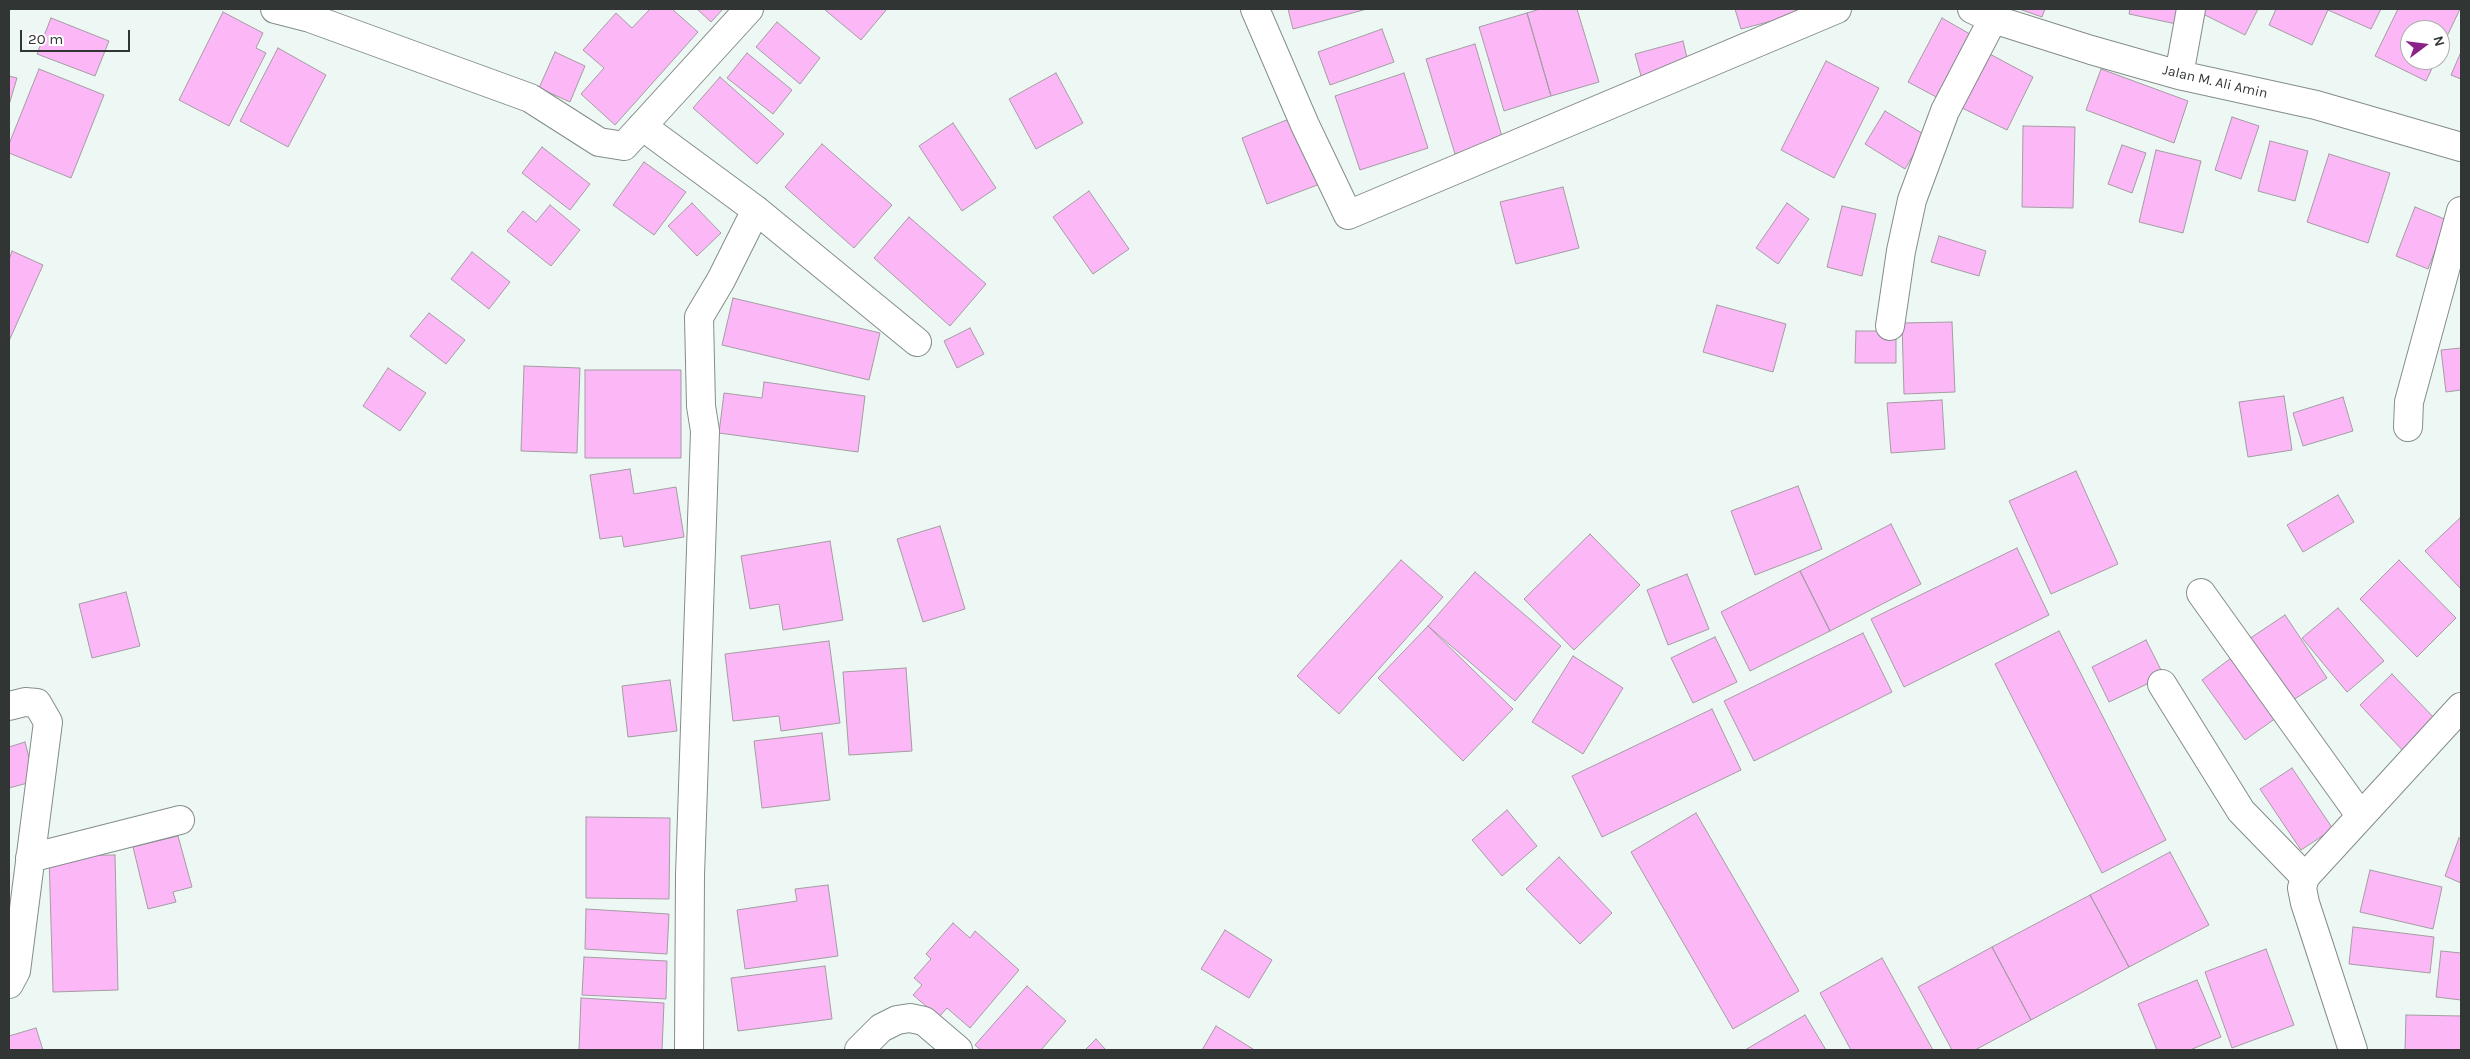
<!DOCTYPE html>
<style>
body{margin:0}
#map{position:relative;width:2470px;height:1059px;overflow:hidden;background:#edf8f4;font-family:Karla,sans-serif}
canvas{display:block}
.frame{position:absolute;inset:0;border:10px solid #313634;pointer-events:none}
.north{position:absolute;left:2400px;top:20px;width:50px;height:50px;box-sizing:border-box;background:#fff;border:1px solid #adafae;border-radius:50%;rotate:75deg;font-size:14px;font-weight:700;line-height:20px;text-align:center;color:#313634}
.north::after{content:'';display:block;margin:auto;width:18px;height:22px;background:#8b2288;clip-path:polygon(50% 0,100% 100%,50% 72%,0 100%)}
.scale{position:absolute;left:20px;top:30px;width:110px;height:22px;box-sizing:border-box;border:2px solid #313634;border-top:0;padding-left:6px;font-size:15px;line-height:18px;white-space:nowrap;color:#313634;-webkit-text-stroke:4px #fff;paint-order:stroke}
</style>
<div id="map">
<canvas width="2470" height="1059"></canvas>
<div class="frame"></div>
<div class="north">N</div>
<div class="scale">20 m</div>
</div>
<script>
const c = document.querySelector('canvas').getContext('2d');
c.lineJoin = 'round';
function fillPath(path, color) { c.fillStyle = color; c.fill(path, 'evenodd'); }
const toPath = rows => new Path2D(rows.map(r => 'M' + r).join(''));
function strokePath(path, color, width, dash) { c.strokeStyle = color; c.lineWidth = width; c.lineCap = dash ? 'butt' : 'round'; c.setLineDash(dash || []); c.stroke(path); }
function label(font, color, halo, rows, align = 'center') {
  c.font = font + ' Karla,sans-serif'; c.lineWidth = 4; c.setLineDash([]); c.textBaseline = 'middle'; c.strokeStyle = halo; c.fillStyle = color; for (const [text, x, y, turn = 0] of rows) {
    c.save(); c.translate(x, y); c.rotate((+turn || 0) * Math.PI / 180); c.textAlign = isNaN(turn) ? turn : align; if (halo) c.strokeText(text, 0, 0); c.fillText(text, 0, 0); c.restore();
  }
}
const building = toPath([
 [650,9,672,9,698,32,615,125,581,94,604,68,583,50,616,13,632,28,650,9],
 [697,9,723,9,711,22,697,9],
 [824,9,887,9,861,40,824,9],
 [1288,9,1367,9,1293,29,1288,9],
 [1540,9,1577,9,1599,82,1551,96,1527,13,1540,9],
 [1735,9,1818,9,1741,29,1735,9],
 [2019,9,2045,9,2042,17,2019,9],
 [2130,9,2185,9,2181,25,2129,14,2130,9],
 [2198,9,2258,9,2245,35,2197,11,2198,9],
 [2276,9,2381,9,2371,29,2328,10,2312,45,2269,25,2276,9],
 [2398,9,2460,9,2440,51,2440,30,2410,30,2410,60,2436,60,2426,81,2375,56,2398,9],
 [223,12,263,33,256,48,266,53,229,126,179,100,223,12],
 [1527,13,1551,96,1504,111,1479,27,1527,13],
 [51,18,109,41,95,76,37,54,51,18],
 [1942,18,1975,37,1942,100,1908,82,1942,18],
 [777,22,820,58,800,84,756,47,777,22],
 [1382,29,1394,62,1330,85,1318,52,1382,29],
 [1683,41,1690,70,1643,83,1635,54,1683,41],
 [1475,44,1503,140,1455,154,1426,59,1475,44],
 [278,48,326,75,288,147,240,121,278,48],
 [1984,51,2033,77,2007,130,1956,105,1984,51],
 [555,52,585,66,570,102,539,88,555,52],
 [2461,52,2461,79,2451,75,2461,52],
 [747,53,792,90,773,114,727,78,747,53],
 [1826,61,1879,88,1834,178,1781,150,1826,61],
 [39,69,104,95,71,178,9,153,9,144,39,69],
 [2101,69,2188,101,2174,143,2086,110,2101,69],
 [1056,73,1083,123,1036,149,1009,99,1056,73],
 [1404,73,1428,148,1360,170,1335,96,1404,73],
 [9,76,17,78,9,105,9,76],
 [720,77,784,134,757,164,693,108,720,77],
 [1885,111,1925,135,1905,169,1865,144,1885,111],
 [1294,117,1320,184,1267,204,1242,138,1294,117],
 [2232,117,2259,126,2241,179,2215,170,2232,117],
 [953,123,996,188,962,211,919,146,953,123],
 [2023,126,2075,127,2073,208,2022,207,2023,126],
 [2270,141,2308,151,2295,201,2258,191,2270,141],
 [822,144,892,205,854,248,785,187,822,144],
 [2122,145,2146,153,2132,193,2108,184,2122,145],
 [542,147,590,184,570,210,522,173,542,147],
 [2156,150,2201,161,2183,233,2139,222,2156,150],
 [2329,154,2390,173,2368,243,2307,222,2329,154],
 [644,162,686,192,654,235,613,205,644,162],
 [1563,187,1579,248,1516,264,1500,202,1563,187],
 [1089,191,1129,249,1093,274,1053,217,1089,191],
 [692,203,721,233,697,256,668,226,692,203],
 [1787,203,1809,219,1778,264,1756,248,1787,203],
 [550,205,580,230,551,266,507,231,523,211,536,222,550,205],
 [1842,206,1876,214,1862,276,1827,267,1842,206],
 [2415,207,2447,220,2428,269,2396,256,2415,207],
 [909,217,986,284,950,326,874,258,909,217],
 [1939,236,1986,251,1979,276,1931,262,1939,236],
 [12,251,43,265,9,341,9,260,12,251],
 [472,252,510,282,489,309,451,279,472,252],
 [733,298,880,333,869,380,722,345,733,298],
 [1717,305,1786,324,1773,372,1703,352,1717,305],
 [429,313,465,340,446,364,410,336,429,313],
 [1952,322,1955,392,1904,394,1902,323,1952,322],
 [970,328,984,354,957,368,944,341,970,328],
 [1856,331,1896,331,1896,363,1855,363,1856,331],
 [2461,348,2461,390,2446,392,2441,350,2461,348],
 [524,366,580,368,577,453,521,451,524,366],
 [388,368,426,393,400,431,363,406,388,368],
 [585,370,681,370,681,458,585,458,585,370],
 [764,382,865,396,858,452,719,433,724,393,762,398,764,382],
 [2284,396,2292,450,2248,457,2239,402,2284,396],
 [2343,397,2353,431,2303,446,2293,413,2343,397],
 [1942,400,1945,449,1891,453,1887,403,1942,400],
 [630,469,634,494,676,487,684,537,624,547,622,536,600,539,590,475,630,469],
 [2076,471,2118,564,2051,594,2009,501,2076,471],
 [1798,486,1822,549,1755,575,1731,511,1798,486],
 [2338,495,2354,522,2303,552,2287,525,2338,495],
 [2460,518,2461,519,2461,589,2425,551,2460,518],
 [1891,524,1921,584,1830,631,1800,571,1891,524],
 [940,526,965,609,923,622,897,539,940,526],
 [1590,534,1640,585,1574,650,1524,599,1590,534],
 [830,541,843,620,783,630,779,604,750,609,741,556,830,541],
 [2017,548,2049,615,1904,687,1871,619,2017,548],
 [1401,560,1443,597,1339,714,1297,676,1401,560],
 [2399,560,2456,618,2417,657,2360,599,2399,560],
 [1800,571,1830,631,1750,671,1721,612,1800,571],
 [1475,572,1561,646,1515,701,1428,626,1475,572],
 [1687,574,1709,629,1668,645,1647,590,1687,574],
 [126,592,140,646,92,658,79,604,126,592],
 [2338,608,2384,661,2347,692,2302,638,2338,608],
 [2285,615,2327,678,2287,704,2246,641,2285,615],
 [1428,626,1513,709,1463,761,1378,678,1428,626],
 [2059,631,2166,840,2102,873,1995,664,2059,631],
 [1863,633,1892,692,1754,761,1724,701,1863,633],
 [1715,637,1737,682,1693,703,1671,658,1715,637],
 [2146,640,2164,676,2109,702,2092,667,2146,640],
 [829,641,840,723,781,731,779,716,733,721,725,654,829,641],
 [2239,652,2283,713,2245,740,2202,680,2239,652],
 [1573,656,1623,688,1583,754,1532,722,1573,656],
 [906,668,912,751,849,755,843,672,906,668],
 [2392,674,2438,722,2405,753,2360,705,2392,674],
 [670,680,677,731,628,737,622,686,670,680],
 [1712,709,1741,770,1602,837,1572,776,1712,709],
 [822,733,830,800,762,808,754,741,822,733],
 [25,742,35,781,9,788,9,747,25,742],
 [2292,768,2333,829,2301,850,2260,789,2292,768],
 [1507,810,1537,846,1502,876,1472,840,1507,810],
 [1696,813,1799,991,1733,1029,1631,852,1696,813],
 [586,817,670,818,669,899,586,898,586,817],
 [178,836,192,887,173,892,176,902,148,909,133,847,178,836],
 [2459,838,2461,839,2461,883,2445,876,2459,838],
 [2170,852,2209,925,2129,967,2090,895,2170,852],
 [115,855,118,990,53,992,49,856,115,855],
 [1559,857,1612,913,1580,944,1526,889,1559,857],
 [2370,870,2442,887,2433,929,2360,912,2370,870],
 [828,885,838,956,745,969,737,910,797,901,795,889,828,885],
 [2090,895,2129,967,2031,1020,1992,947,2090,895],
 [586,909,669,914,667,954,585,949,586,909],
 [953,923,970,938,975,931,1019,970,970,1028,947,1008,939,1017,913,995,922,985,914,978,931,959,926,954,953,923],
 [2353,927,2434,937,2430,973,2349,964,2353,927],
 [1225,930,1272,960,1249,998,1201,969,1225,930],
 [1992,947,2031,1020,1975,1050,1952,1050,1918,987,1992,947],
 [2266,949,2294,1025,2232,1048,2205,972,2266,949],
 [2441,951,2461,953,2461,1000,2436,997,2441,951],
 [584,957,667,961,666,999,582,995,584,957],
 [1882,958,1933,1050,1851,1050,1820,993,1882,958],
 [825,966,832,1019,738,1031,731,978,825,966],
 [2197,980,2221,1037,2190,1050,2157,1050,2138,1004,2197,980],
 [1027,986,1066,1021,1041,1050,981,1050,975,1045,1027,986],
 [581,998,664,1003,662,1050,579,1050,581,998],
 [1805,1015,1826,1050,1745,1050,1805,1015],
 [2406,1015,2461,1016,2461,1050,2405,1050,2406,1015],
 [1216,1026,1253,1049,1252,1050,1202,1050,1216,1026],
 [36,1028,43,1050,9,1050,9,1036,36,1028],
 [1096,1039,1106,1050,1085,1050,1096,1039]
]);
const minor = toPath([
 [275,9,310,18,530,98,599,142,624,146,749,9],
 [1255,9,1305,125,1348,215,1837,9],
 [1972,9,1993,19,2091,50,2179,75,2316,105,2461,147],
 [2179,75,2191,9],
 [642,126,756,210,917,342],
 [1890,326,1901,251,1912,200,1945,111,1993,19],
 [2408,427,2409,402,2461,211],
 [2201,593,2360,815],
 [2162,684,2241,811,2305,877],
 [9,706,25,702,37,703,48,722,16,971,9,984],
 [30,858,180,820],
 [689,1050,690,875,705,431,701,406,699,317,721,280,756,210],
 [859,1050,881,1028,897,1020,910,1018,924,1021,958,1050],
 [2353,1050,2305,903,2302,888,2305,877,2461,707]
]);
const streetNames = [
 ["Jalan M. Ali Amin",2215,82,13]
];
fillPath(building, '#fcb8f6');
strokePath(building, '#a39ca2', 1);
strokePath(minor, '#848d8a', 30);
strokePath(minor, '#fff', 28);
label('14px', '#313634', '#fff', streetNames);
</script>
